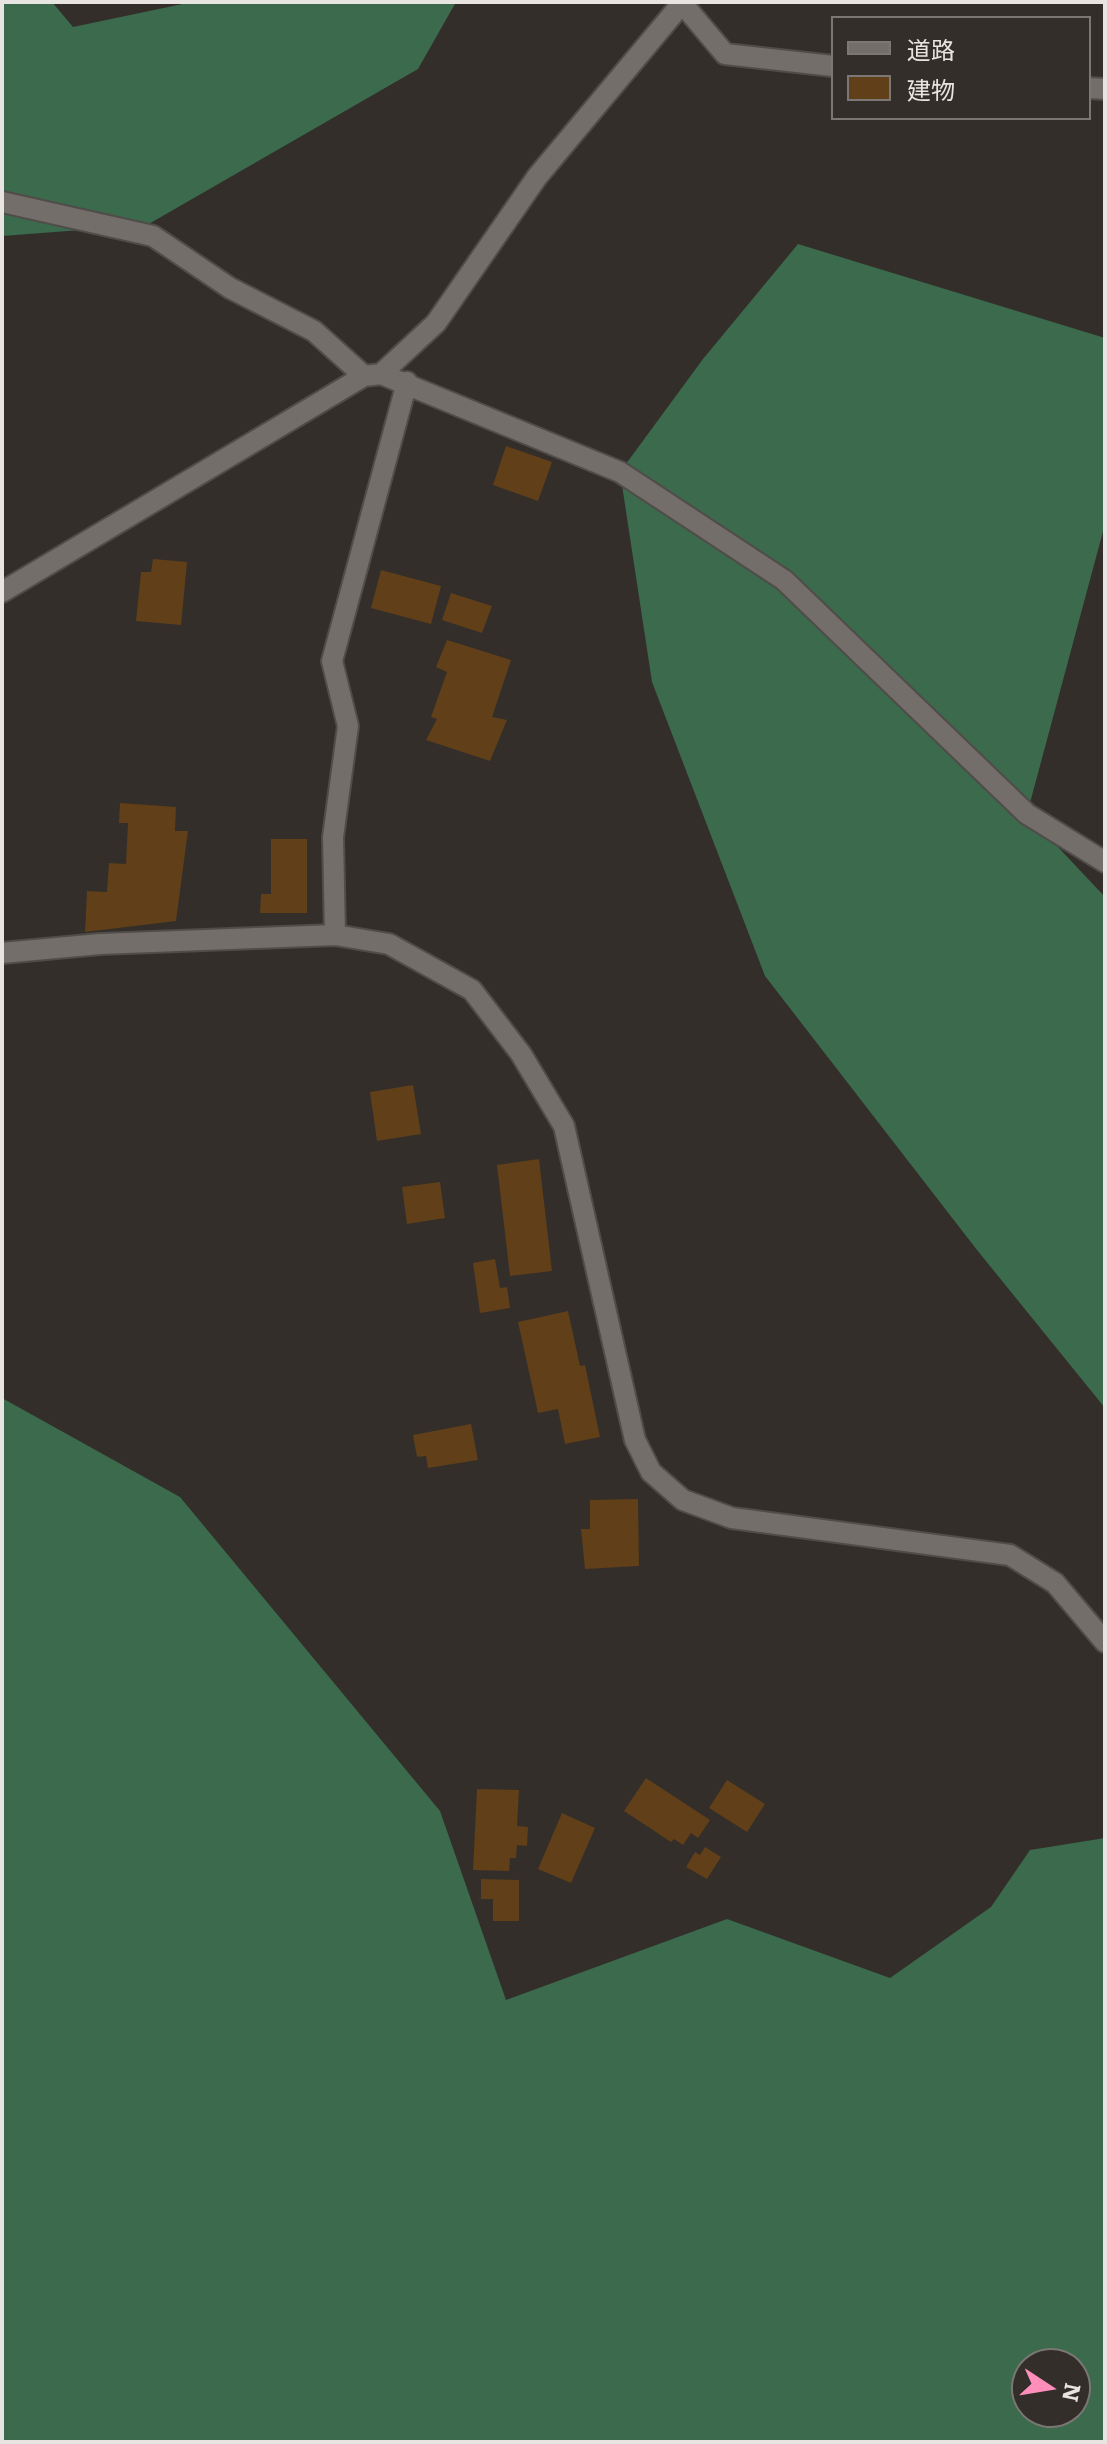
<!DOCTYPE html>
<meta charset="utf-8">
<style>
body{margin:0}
#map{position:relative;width:1107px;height:2444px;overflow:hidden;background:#332e2a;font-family:Literata,"Noto Sans JP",serif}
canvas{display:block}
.frame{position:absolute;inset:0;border:4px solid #e8e4e2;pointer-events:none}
.legend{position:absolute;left:831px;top:16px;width:260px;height:104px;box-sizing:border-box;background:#332e2a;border:2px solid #7b7774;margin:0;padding:10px 14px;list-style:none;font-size:24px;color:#e8e4e2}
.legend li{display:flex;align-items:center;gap:16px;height:40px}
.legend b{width:40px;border:2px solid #7b7774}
.north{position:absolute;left:1011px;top:2348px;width:80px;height:80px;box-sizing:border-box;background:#332e2a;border:2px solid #7b7774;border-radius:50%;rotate:102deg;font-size:22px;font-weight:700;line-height:32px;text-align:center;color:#e8e4e2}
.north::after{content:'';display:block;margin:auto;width:28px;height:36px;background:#ff8ebb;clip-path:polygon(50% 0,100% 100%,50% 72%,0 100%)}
</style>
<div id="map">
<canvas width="1107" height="2444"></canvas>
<div class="frame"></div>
<ul class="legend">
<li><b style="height:10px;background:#746e6a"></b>道路</li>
<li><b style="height:22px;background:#603f19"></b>建物</li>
</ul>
<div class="north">N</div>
</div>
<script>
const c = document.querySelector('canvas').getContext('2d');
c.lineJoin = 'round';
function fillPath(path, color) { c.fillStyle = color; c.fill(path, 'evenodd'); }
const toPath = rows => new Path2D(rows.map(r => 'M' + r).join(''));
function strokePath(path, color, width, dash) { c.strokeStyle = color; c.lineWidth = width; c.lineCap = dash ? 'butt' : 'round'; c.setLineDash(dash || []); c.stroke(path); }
const forest = toPath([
 [2,2,52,2,73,27,192,2,456,2,418,69,147,225,2,236],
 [798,244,1105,338,1105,524,1027,814,1105,897,1105,1408,977,1250,765,976,652,682,620,472,703,359],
 [2,1398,180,1497,440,1811,506,2000,727,1919,890,1978,991,1907,1030,1850,1105,1838,1105,2442,2,2442],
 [1027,2364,1075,2364,1075,2412,1027,2412]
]);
const building = toPath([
 [506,446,552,462,538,501,493,485],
 [153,559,187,562,181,625,136,621,141,572,151,572],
 [381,570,441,586,431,624,371,608],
 [451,593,492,606,482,633,442,620],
 [447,640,511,660,492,717,507,720,490,761,426,740,437,719,431,717,447,672,436,667],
 [120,803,176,807,175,831,188,831,176,921,85,932,87,891,107,892,109,863,126,864,128,823,119,823],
 [271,839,307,839,307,913,260,913,261,894,271,894],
 [413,1085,421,1134,377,1141,370,1092],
 [539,1159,552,1271,510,1276,497,1165],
 [440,1182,445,1218,407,1224,402,1187],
 [495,1259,500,1288,507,1287,510,1308,480,1313,473,1263],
 [568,1311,580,1366,585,1365,600,1437,565,1444,558,1409,538,1413,518,1322],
 [471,1424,478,1460,428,1468,426,1456,417,1457,413,1435],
 [638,1499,639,1566,585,1569,581,1529,590,1529,590,1500],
 [646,1778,710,1820,698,1838,691,1833,683,1845,674,1839,671,1842,624,1811],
 [727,1780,765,1804,747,1832,709,1808],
 [477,1789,519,1790,517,1826,528,1827,527,1846,517,1845,516,1858,510,1858,509,1871,473,1870],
 [562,1813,595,1828,571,1883,538,1869],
 [705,1847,721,1857,707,1879,686,1867,695,1852,700,1855],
 [481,1879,519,1880,519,1921,493,1921,493,1899,481,1899]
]);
const minor = toPath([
 [682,3,725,54,833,66],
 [1089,88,1105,89],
 [2,202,153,236,230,288,314,331,364,376,381,374,436,323,537,177,683,2],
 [381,374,620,472,784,580,1027,814,1105,862],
 [2,592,364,376],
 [335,935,333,837,348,726,332,661,407,382],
 [2,953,100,944,335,935,389,944,472,990,521,1054,564,1126,635,1440,651,1472,683,1500,732,1518,1010,1555,1055,1583,1105,1642]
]);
fillPath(forest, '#3b6a4d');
fillPath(building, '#603f19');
strokePath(minor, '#504c49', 24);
strokePath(minor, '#746e6a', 20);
</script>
